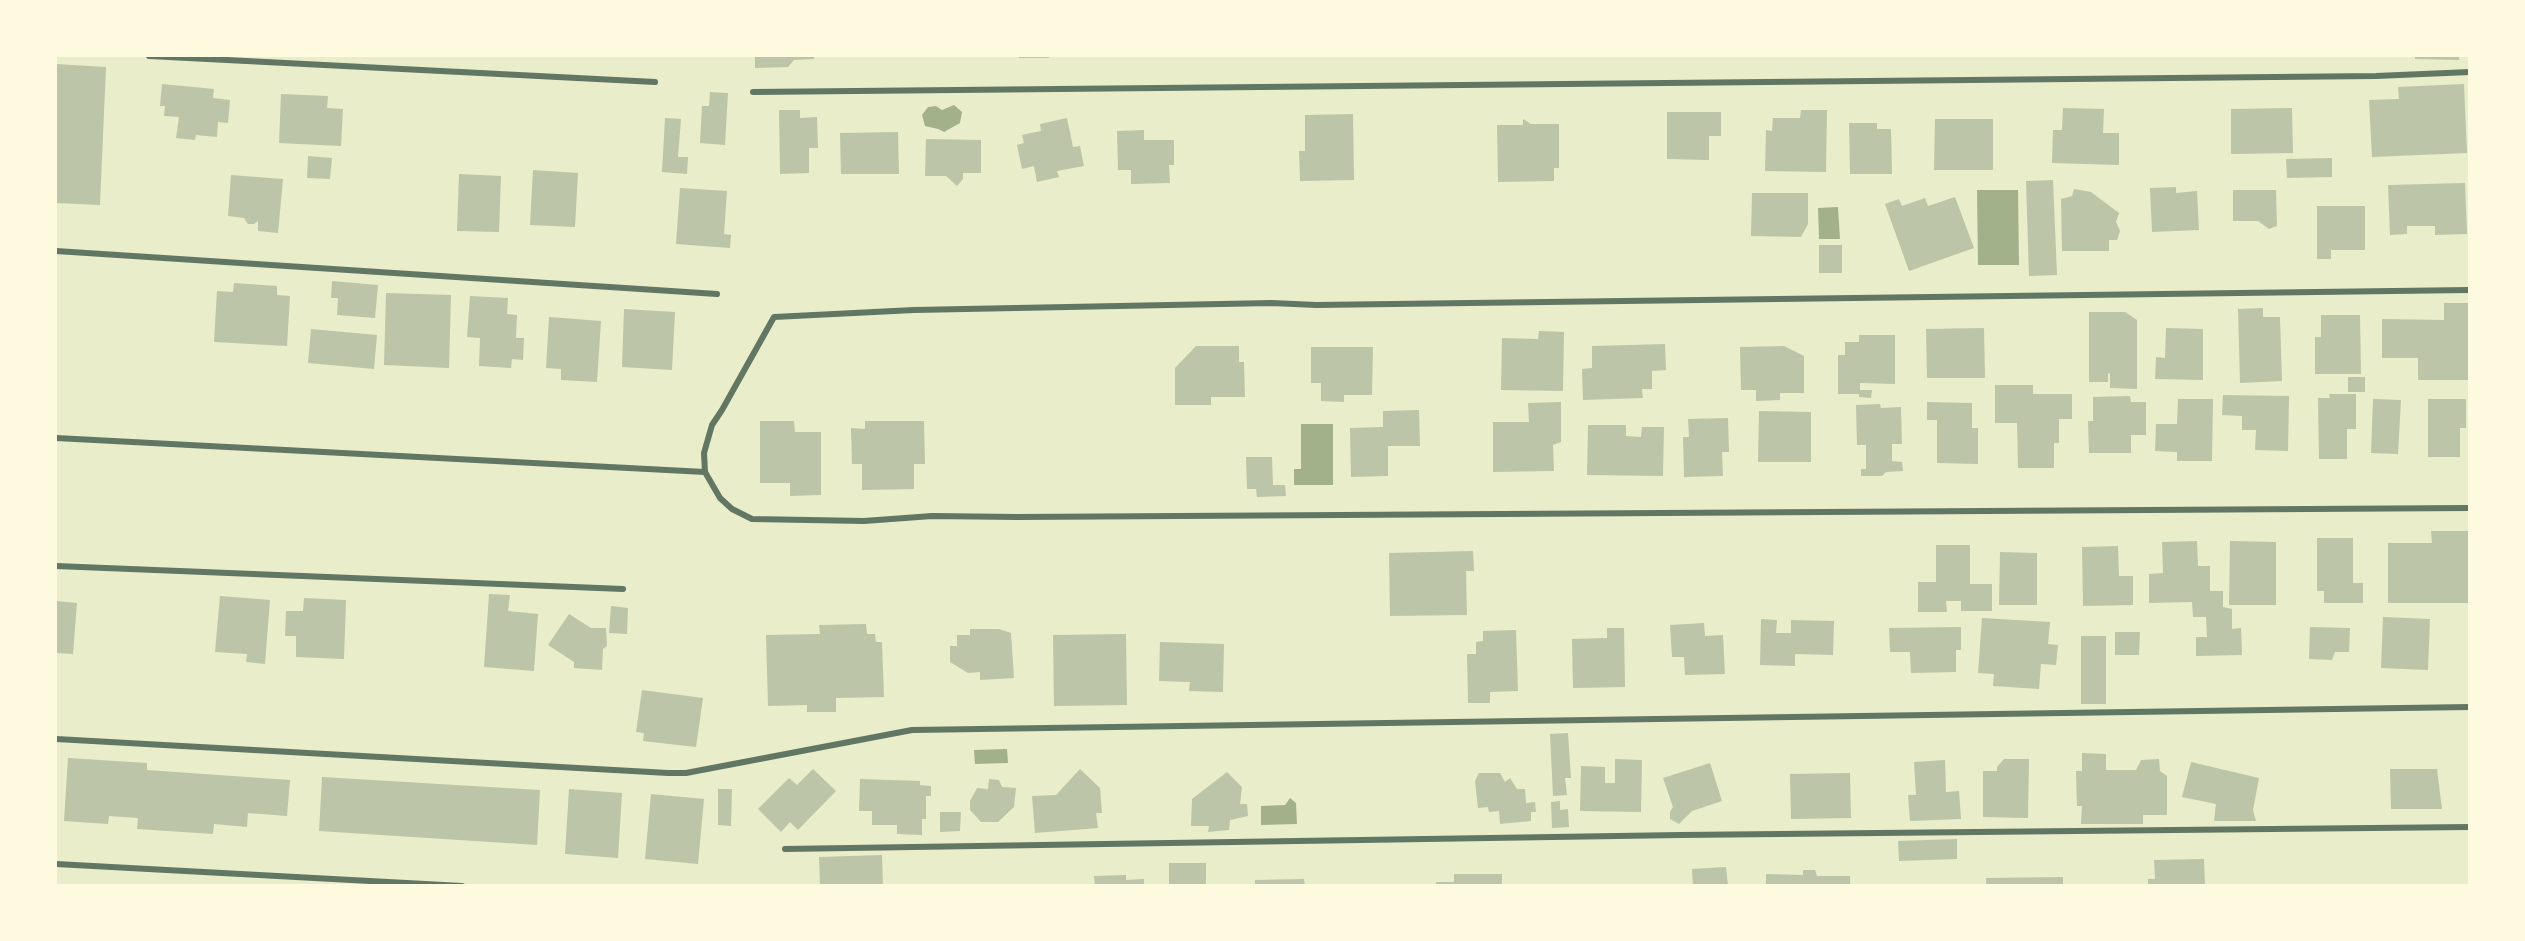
<!DOCTYPE html>
<style>
body{margin:0}
#map{position:relative;width:2525px;height:941px;overflow:hidden;background:#e9edc9;font-family:"Nunito Sans",sans-serif}
canvas{display:block}
.frame{position:absolute;inset:0;border:57px solid #fefae0;pointer-events:none}
</style>
<div id="map">
<canvas width="2525" height="941"></canvas>
<div class="frame"></div>
</div>
<script>
const c = document.querySelector('canvas').getContext('2d');
c.lineJoin = 'round';
function fillPath(path, color) { c.fillStyle = color; c.fill(path, 'evenodd'); }
const toPath = rows => new Path2D(rows.map(r => 'M' + r).join(''));
function strokePath(path, color, width, dash) { c.strokeStyle = color; c.lineWidth = width; c.lineCap = dash ? 'butt' : 'round'; c.setLineDash(dash || []); c.stroke(path); }
const water = toPath([
 [954,105,962,112,960,123,944,132,938,129,925,126,922,115,928,107,936,106,942,110],
 [1977,190,2018,190,2019,265,1978,265],
 [1838,207,1840,239,1819,239,1818,208],
 [1301,424,1333,424,1333,485,1294,485,1294,469,1301,469],
 [1007,749,1008,763,975,764,974,750],
 [1290,798,1296,803,1297,824,1261,825,1261,806,1285,805]
]);
const building = toPath([
 [755,56,814,56,814,59,794,60,788,67,755,68],
 [1019,56,1052,56,1048,58,1019,58],
 [2415,56,2459,56,2459,60,2415,59],
 [56,64,106,67,100,205,56,203],
 [162,84,214,89,213,98,230,100,228,123,218,122,217,137,196,135,195,140,176,138,179,117,164,116,165,106,160,106],
 [2464,84,2467,153,2372,157,2369,100,2399,99,2398,87],
 [710,92,728,93,725,145,700,143,702,106,709,106],
 [281,94,328,96,327,108,343,109,341,146,279,143],
 [2063,108,2104,109,2103,133,2119,133,2119,165,2052,163,2053,130,2062,130],
 [2292,108,2293,153,2231,154,2231,109],
 [779,110,800,110,800,118,817,117,818,148,809,148,809,173,780,174],
 [1801,110,1827,110,1826,172,1765,171,1766,130,1772,131,1773,118,1800,118],
 [1667,112,1721,112,1721,136,1709,136,1709,160,1667,159],
 [1353,114,1354,180,1300,181,1299,151,1305,151,1305,115],
 [665,118,681,119,678,157,688,157,687,174,662,172],
 [1067,118,1073,147,1080,146,1084,166,1057,171,1059,177,1037,182,1034,166,1022,169,1017,145,1024,143,1022,135,1041,131,1040,124],
 [1523,119,1531,124,1559,124,1559,168,1554,168,1554,181,1498,182,1497,125,1523,125],
 [1935,119,1993,119,1993,170,1934,170],
 [1849,123,1877,123,1877,129,1891,129,1892,174,1850,174],
 [1144,130,1144,140,1174,140,1174,165,1169,165,1170,183,1131,184,1131,170,1118,170,1117,131],
 [898,132,899,174,841,174,840,133],
 [926,139,981,140,981,173,963,173,963,179,957,186,946,176,925,176],
 [308,156,332,158,330,179,307,178],
 [2332,158,2332,177,2287,178,2286,159],
 [533,170,578,173,575,227,530,225],
 [459,174,501,176,499,232,457,231],
 [231,175,283,179,278,233,258,231,258,221,254,224,248,224,244,218,228,216],
 [2053,180,2057,275,2029,276,2026,181],
 [2465,183,2467,234,2435,235,2435,226,2407,226,2407,234,2390,235,2388,185],
 [2176,187,2176,193,2197,191,2199,230,2152,232,2150,188],
 [680,188,727,191,724,234,731,235,730,248,676,244],
 [2074,189,2091,192,2119,213,2116,222,2120,231,2117,240,2109,240,2109,251,2062,251,2061,199,2072,196],
 [2233,190,2276,190,2277,226,2269,229,2258,221,2233,221],
 [1752,193,1808,193,1808,224,1801,237,1751,236],
 [1955,197,1974,248,1909,271,1885,204,1899,199,1902,206,1925,198,1928,206],
 [2317,206,2365,206,2365,250,2331,250,2331,259,2317,259],
 [1819,245,1842,245,1842,273,1819,273],
 [332,281,378,285,375,318,337,315,338,298,331,298],
 [234,283,277,286,277,295,290,296,287,346,214,342,217,291,233,292],
 [386,293,451,295,449,368,384,365],
 [470,296,508,298,507,314,517,315,516,338,524,338,523,360,512,359,511,368,479,366,480,338,467,337],
 [2444,303,2470,303,2470,380,2418,380,2418,358,2382,358,2382,319,2444,320],
 [2263,308,2263,317,2280,317,2282,381,2240,383,2238,309],
 [624,309,675,312,672,370,622,367],
 [2089,312,2125,312,2137,320,2137,389,2110,388,2110,374,2108,373,2108,382,2089,382],
 [2321,315,2360,315,2361,374,2315,374,2315,337,2321,337],
 [549,317,601,321,597,382,561,380,561,369,546,368],
 [1984,328,1985,378,1927,378,1926,329],
 [2166,328,2203,329,2203,380,2155,379,2156,357,2165,358],
 [311,329,377,335,374,369,308,363],
 [1539,331,1564,332,1563,391,1501,390,1502,338,1538,339],
 [1859,335,1895,335,1895,384,1860,383,1860,390,1872,390,1871,398,1859,397,1859,394,1838,394,1838,355,1845,355,1845,342,1859,342],
 [1665,344,1666,370,1652,371,1652,389,1642,389,1643,398,1583,400,1582,369,1592,368,1592,346],
 [1196,346,1239,346,1239,362,1244,362,1245,397,1211,397,1211,405,1175,405,1175,368],
 [1784,346,1804,356,1804,393,1780,393,1780,400,1756,401,1756,390,1741,390,1740,347],
 [1311,347,1373,347,1372,395,1344,395,1344,402,1321,401,1321,383,1311,383],
 [2348,377,2365,377,2365,392,2348,392],
 [1995,385,2033,385,2033,394,2072,394,2072,419,2059,419,2059,443,2054,443,2054,468,2018,468,2017,423,1995,423],
 [2329,394,2356,394,2356,429,2347,429,2347,459,2319,459,2318,398,2330,398],
 [2223,395,2289,396,2288,451,2255,450,2256,430,2242,430,2242,416,2222,415],
 [2130,396,2131,402,2146,402,2146,435,2131,435,2131,453,2089,453,2088,421,2093,421,2093,397],
 [2178,399,2213,399,2212,461,2177,461,2177,452,2155,451,2156,424,2177,424],
 [2373,399,2401,400,2398,454,2371,453],
 [2428,399,2466,399,2466,428,2460,428,2460,457,2428,457],
 [1561,402,1561,442,1553,445,1554,471,1493,472,1493,422,1529,422,1528,403],
 [1927,402,1972,403,1972,428,1978,428,1978,464,1937,463,1937,420,1927,420],
 [1880,404,1881,408,1901,407,1902,444,1892,444,1892,461,1902,462,1903,471,1886,472,1882,476,1861,476,1861,469,1866,469,1866,445,1857,445,1856,405],
 [1419,410,1420,446,1388,446,1388,476,1351,477,1350,428,1383,427,1383,411],
 [1759,411,1811,412,1811,462,1758,462],
 [1728,418,1729,452,1722,452,1723,476,1684,477,1683,437,1689,437,1688,419],
 [760,421,794,421,795,432,821,432,821,495,790,496,790,483,760,483],
 [865,421,924,421,925,464,914,464,914,489,862,490,862,464,852,464,851,428,865,429],
 [1588,425,1626,425,1626,436,1641,437,1642,427,1664,427,1663,476,1587,475],
 [1246,457,1272,457,1273,485,1285,485,1286,496,1257,497,1256,489,1247,489],
 [2431,531,2470,531,2470,603,2388,603,2388,543,2432,543],
 [2317,538,2353,538,2353,583,2363,583,2363,603,2324,603,2324,591,2317,591],
 [2197,541,2198,566,2210,566,2210,591,2223,591,2223,607,2232,609,2232,629,2241,628,2242,655,2196,656,2196,637,2207,637,2206,617,2193,617,2192,602,2149,603,2149,574,2163,573,2162,542],
 [2230,541,2276,542,2276,605,2229,605],
 [1936,545,1970,545,1970,584,1992,584,1992,611,1961,611,1961,601,1946,601,1947,612,1918,612,1918,582,1936,582],
 [2118,546,2119,576,2133,576,2133,605,2083,606,2082,547],
 [1473,551,1474,571,1466,571,1467,615,1390,616,1389,553],
 [2000,552,2037,553,2037,605,1999,605],
 [489,594,510,595,508,611,538,614,534,671,484,667],
 [220,596,270,600,265,664,246,662,247,654,215,652],
 [304,598,346,600,344,659,296,657,296,636,285,636,286,611,303,611],
 [56,601,77,603,73,654,56,653],
 [611,606,628,608,627,634,609,633],
 [569,614,591,628,606,628,607,646,603,649,602,670,574,668,574,662,548,645],
 [2383,617,2430,619,2428,670,2381,668],
 [1982,618,2050,622,2048,644,2058,645,2056,665,2041,664,2039,689,1993,686,1994,674,1978,673],
 [1761,619,1777,620,1776,633,1791,633,1791,620,1834,621,1833,655,1795,654,1795,666,1760,665],
 [1704,623,1705,636,1723,635,1725,674,1685,675,1684,657,1672,657,1670,625],
 [866,624,867,634,875,634,876,642,882,642,884,697,836,698,836,712,807,712,807,705,768,706,766,635,820,634,819,625],
 [1961,627,1961,650,1956,650,1956,672,1911,673,1910,652,1890,652,1889,628],
 [2310,627,2350,628,2349,652,2335,652,2332,660,2309,659],
 [1607,628,1624,628,1625,687,1573,688,1572,639,1607,638],
 [970,629,999,629,1011,633,1014,678,980,680,980,672,968,673,950,662,950,646,957,646,957,635,970,635],
 [1516,630,1518,691,1490,692,1490,703,1468,703,1467,654,1476,654,1476,642,1483,641,1483,631],
 [2115,632,2140,632,2139,655,2115,655],
 [1126,634,1127,705,1054,706,1053,635],
 [2081,636,2106,636,2106,704,2081,704],
 [1160,642,1224,644,1223,692,1189,691,1190,682,1159,681],
 [642,690,703,698,696,747,643,741,644,733,636,732],
 [1568,733,1571,778,1565,778,1567,795,1553,796,1550,734],
 [2082,753,2106,754,2106,770,2136,770,2141,760,2159,759,2160,771,2167,776,2167,815,2143,815,2143,824,2081,824,2082,806,2077,806,2076,771,2082,771],
 [68,758,147,763,147,770,290,780,287,816,248,813,247,827,214,824,213,834,137,829,138,818,109,816,108,824,64,821],
 [1615,759,1642,760,1641,812,1580,811,1581,766,1605,767,1605,783,1615,783],
 [2004,759,2029,759,2028,818,1983,817,1983,771,1997,771,1997,767],
 [1945,760,1946,792,1959,791,1961,819,1910,821,1908,795,1916,795,1914,762],
 [2191,762,2259,778,2253,810,2256,821,2214,821,2216,804,2182,797],
 [1710,763,1722,801,1692,811,1679,824,1670,819,1670,812,1673,807,1663,778],
 [813,769,836,791,798,830,790,822,781,832,758,809,789,778,797,785],
 [1080,769,1100,788,1102,813,1096,813,1098,828,1035,833,1032,796,1056,795],
 [2390,769,2437,769,2442,809,2391,809],
 [1227,772,1242,787,1240,804,1247,804,1248,816,1230,820,1229,830,1208,832,1209,826,1191,826,1192,799],
 [1479,773,1500,773,1505,782,1510,778,1517,789,1525,789,1526,803,1535,802,1536,812,1531,812,1531,821,1500,824,1499,811,1489,812,1488,807,1478,808,1475,781],
 [1850,773,1851,818,1791,819,1790,774],
 [322,777,540,790,537,845,319,831],
 [860,779,920,781,920,785,931,786,931,796,926,796,926,819,922,819,922,835,897,834,897,825,872,825,872,811,859,811],
 [989,779,999,780,1002,787,1016,788,1014,807,998,822,981,822,970,810,970,801,977,788,988,789],
 [569,789,622,793,618,858,565,854],
 [718,789,732,789,731,826,718,825],
 [651,794,704,799,698,864,645,859],
 [1560,801,1560,810,1568,809,1569,827,1552,828,1551,802],
 [940,812,961,812,960,831,940,832],
 [1957,839,1957,859,1899,861,1898,841],
 [882,855,883,886,820,886,819,857],
 [2204,859,2205,886,2148,886,2148,879,2155,879,2154,860],
 [1169,863,1206,863,1206,886,1169,884],
 [1726,867,1728,886,1693,886,1692,869],
 [1803,870,1815,870,1817,876,1850,876,1850,886,1766,886,1766,874,1803,875],
 [1454,874,1502,874,1502,886,1436,886,1436,882,1454,882],
 [1126,875,1126,880,1144,879,1144,886,1095,886,1094,876],
 [2063,877,2063,886,1986,886,1986,878],
 [1304,879,1305,886,1255,886,1255,880]
]);
const minor = toPath([
 [149,56,655,82],
 [753,92,2376,76,2470,72],
 [56,251,717,294],
 [2470,290,1316,305,1272,303,914,310,774,317,722,410,712,425,704,453,705,472,720,498,732,509,752,519,864,521,932,516,1017,517,2470,508],
 [56,438,705,472],
 [56,566,623,589],
 [56,739,668,773,686,773,912,730,2470,707],
 [785,849,1681,835,2470,827],
 [56,864,462,886]
]);
fillPath(water, '#a3b18a');
fillPath(building, '#bcc5a7');
strokePath(minor, '#617663', 6);
</script>
